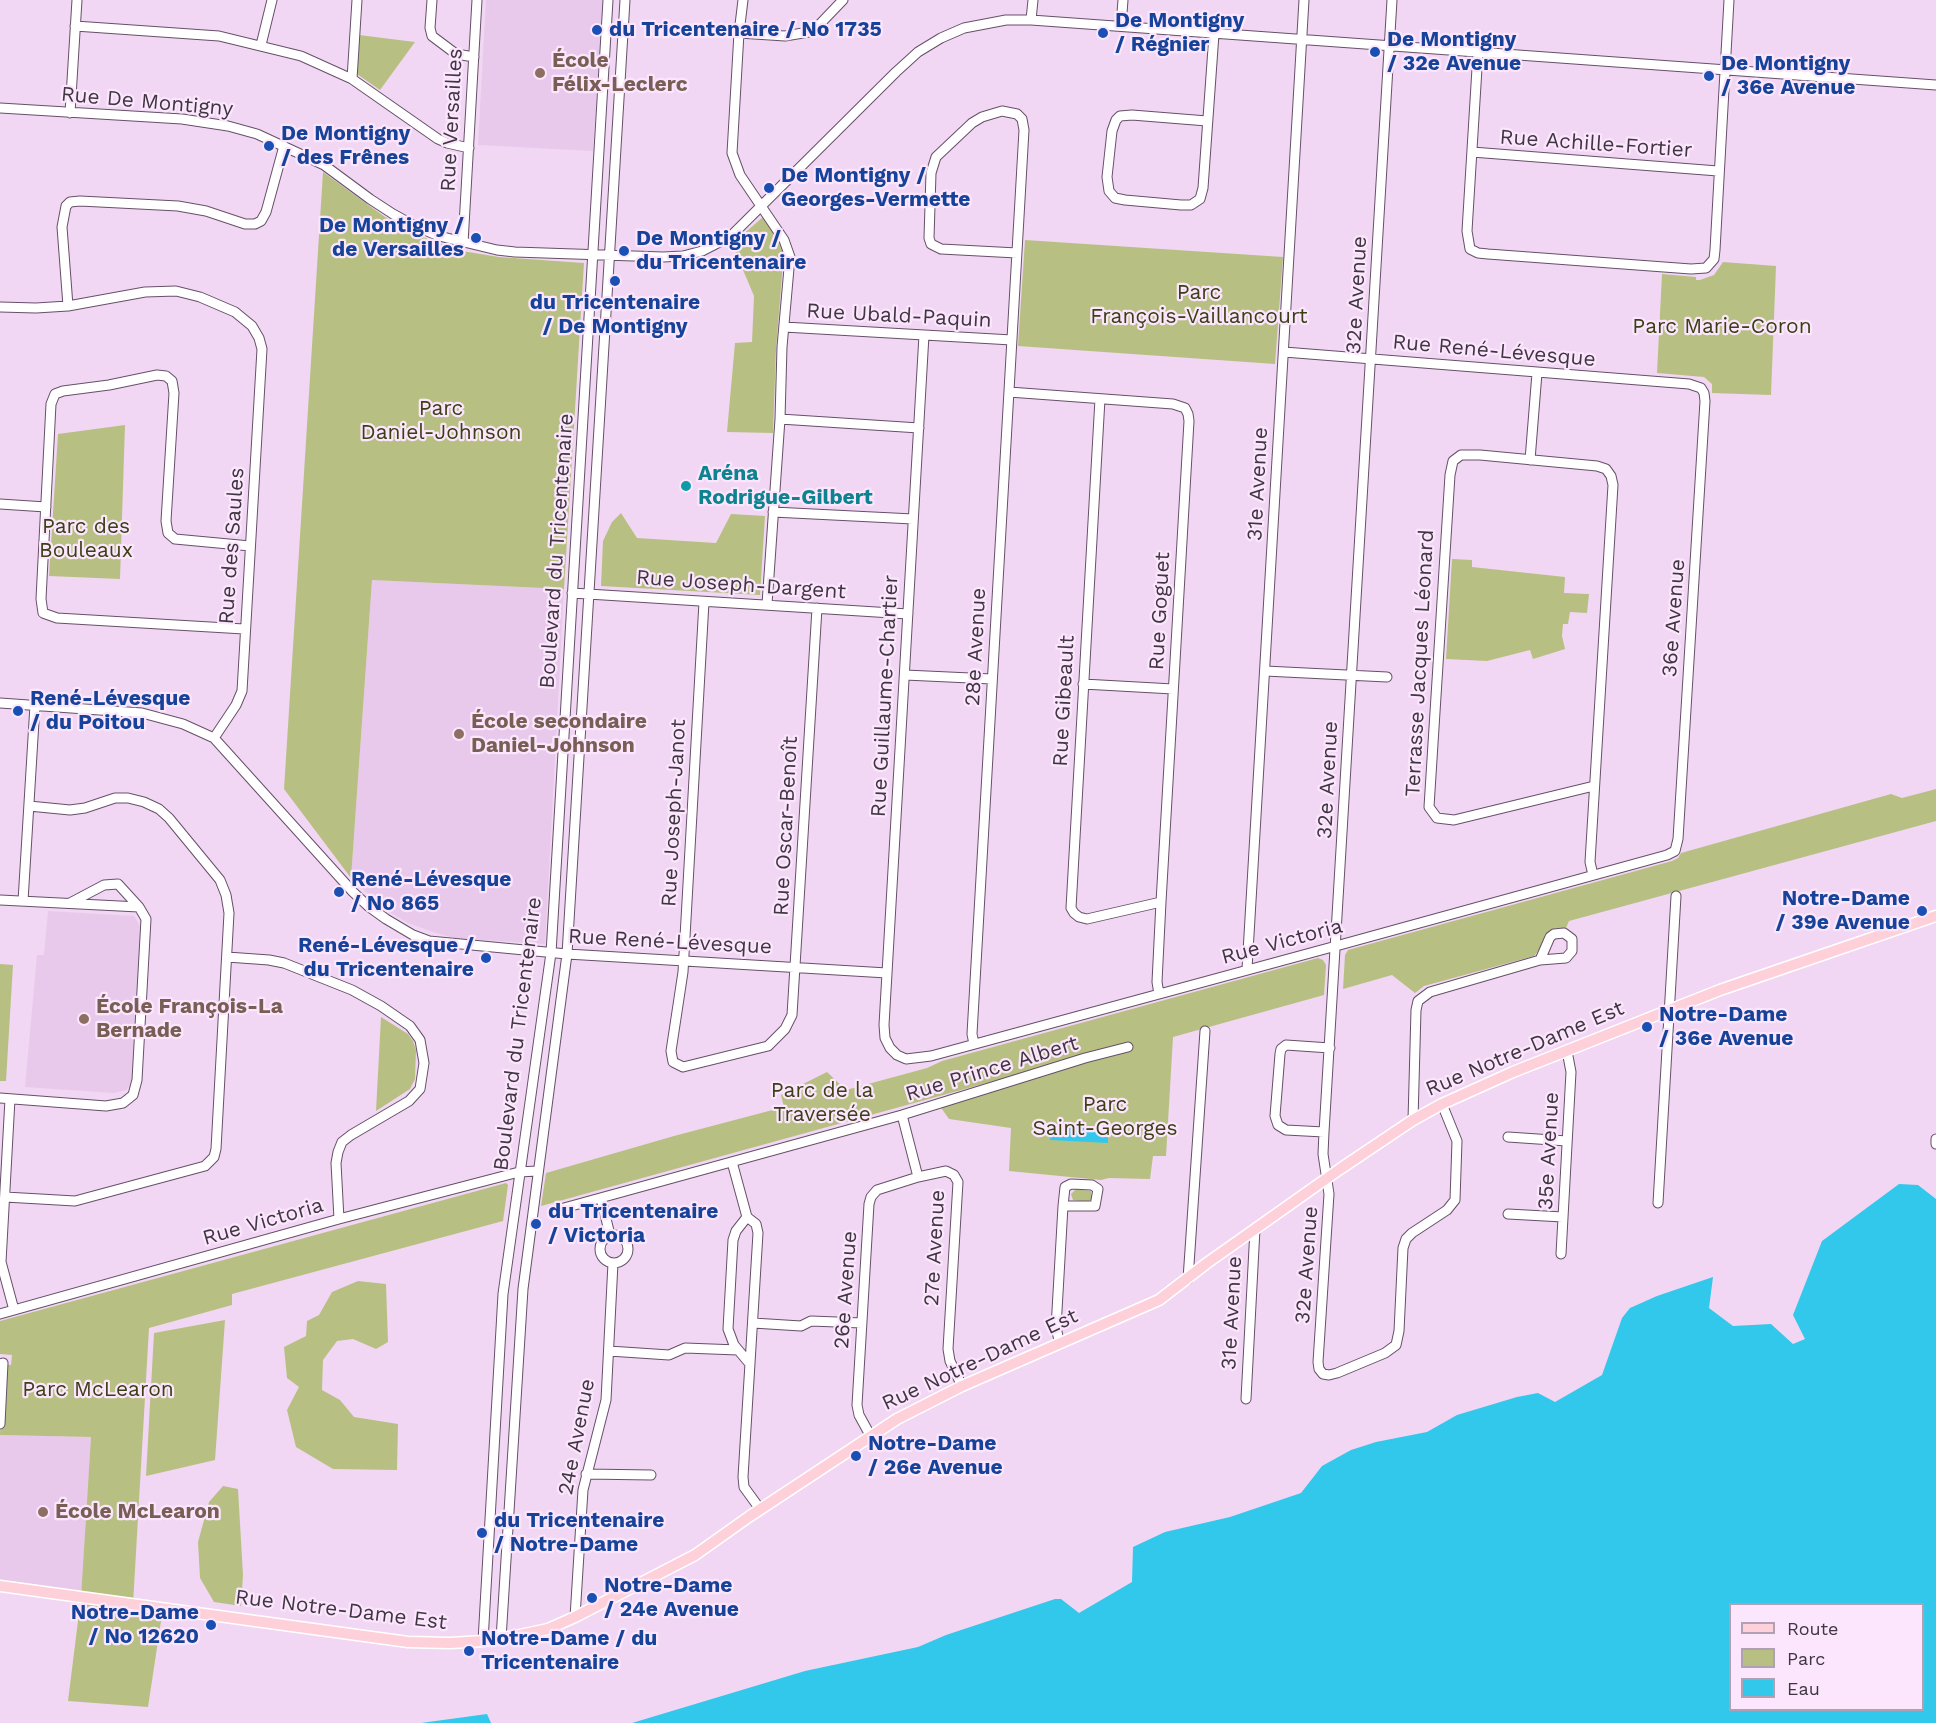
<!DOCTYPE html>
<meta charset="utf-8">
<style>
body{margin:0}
#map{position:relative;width:1936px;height:1723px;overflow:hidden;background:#f1d7f3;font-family:"Work Sans",sans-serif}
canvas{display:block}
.legend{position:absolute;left:1729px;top:1603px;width:195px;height:108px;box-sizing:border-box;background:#fbe6fd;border:2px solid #b0a0b2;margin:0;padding:8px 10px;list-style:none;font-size:18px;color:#403641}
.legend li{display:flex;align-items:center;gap:12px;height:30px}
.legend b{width:30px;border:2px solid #b0a0b2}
</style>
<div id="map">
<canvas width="1936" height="1723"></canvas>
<ul class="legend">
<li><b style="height:8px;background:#fed1da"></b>Route</li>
<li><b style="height:16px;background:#b7c082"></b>Parc</li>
<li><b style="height:16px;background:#31c8eb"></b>Eau</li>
</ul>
</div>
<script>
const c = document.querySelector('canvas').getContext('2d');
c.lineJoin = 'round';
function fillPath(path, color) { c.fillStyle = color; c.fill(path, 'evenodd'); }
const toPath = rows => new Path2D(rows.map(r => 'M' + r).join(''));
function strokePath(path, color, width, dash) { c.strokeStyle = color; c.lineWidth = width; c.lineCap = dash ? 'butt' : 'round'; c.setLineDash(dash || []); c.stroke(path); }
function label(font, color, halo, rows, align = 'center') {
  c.font = font + ' "Work Sans",sans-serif'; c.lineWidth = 4.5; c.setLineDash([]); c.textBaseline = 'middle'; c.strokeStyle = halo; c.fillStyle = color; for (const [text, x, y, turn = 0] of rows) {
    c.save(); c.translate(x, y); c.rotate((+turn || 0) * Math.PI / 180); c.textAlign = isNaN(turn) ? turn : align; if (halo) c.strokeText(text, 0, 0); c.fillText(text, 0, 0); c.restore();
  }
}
const built = toPath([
 [486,0,603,0,593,151,478,145],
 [372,580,564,589,545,944,453,938,430,931,408,923,383,908,351,878],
 [48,911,134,916,140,926,134,1082,126,1090,114,1093,25,1087,37,955,44,955],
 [0,1435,91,1437,81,1597,0,1586]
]);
const green = toPath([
 [359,35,415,42,380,90,357,74],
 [323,172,385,217,425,238,462,251,499,257,584,263,564,589,372,580,351,878,284,789],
 [763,217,776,235,782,248,783,263,776,349,773,433,727,432,735,343,752,342,754,296,732,244],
 [1025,240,1283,257,1275,364,1018,346],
 [1723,262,1776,266,1771,395,1712,393,1712,384,1704,377,1657,373,1662,274,1696,277,1696,280,1700,280,1714,275],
 [125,425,120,579,49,576,58,434],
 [621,513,637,538,716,543,731,514,765,516,760,595,601,586,603,541,612,522],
 [1452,559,1472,560,1472,567,1565,577,1564,593,1589,594,1587,613,1570,612,1568,624,1563,624,1562,636,1565,649,1533,659,1530,650,1487,661,1446,659],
 [1936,789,1936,821,1569,921,1566,928,1556,928,1545,934,1541,948,1534,956,1424,986,1415,993,1392,975,1343,989,1345,955,1348,950,1672,861,1678,858,1681,853,1891,794,1902,798],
 [1318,958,1323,960,1326,965,1324,995,1173,1037,1166,1156,1153,1156,1150,1179,1109,1178,1101,1180,1009,1171,1011,1128,949,1119,937,1102,1088,1055,541,1206,546,1173,674,1136,784,1107,781,1095,827,1072,846,1090,927,1068,942,1061],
 [0,964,13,965,6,1081,0,1081],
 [381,1017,408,1034,413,1041,416,1050,415,1079,410,1089,376,1111],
 [506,1183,508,1185,503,1221,232,1294,232,1305,149,1328,133,1604,163,1608,148,1707,68,1701,81,1597,91,1437,0,1435,3,1364,11,1365,12,1355,0,1354,0,1321],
 [1076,1189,1091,1191,1092,1199,1087,1202,1073,1200,1071,1194],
 [358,1281,386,1284,388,1342,376,1349,353,1339,337,1341,323,1360,322,1390,340,1400,354,1417,398,1424,397,1470,333,1469,296,1447,287,1410,299,1387,287,1378,284,1347,306,1336,307,1321,319,1315,332,1292],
 [225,1320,215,1460,146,1476,154,1333],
 [223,1486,238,1489,243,1575,241,1606,214,1602,200,1578,198,1542,209,1502]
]);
const water = toPath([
 [1051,1125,1108,1128,1108,1143,1050,1140],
 [1899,1184,1918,1185,1936,1199,1936,1723,632,1723,805,1671,918,1647,946,1635,1055,1599,1061,1599,1079,1613,1132,1582,1133,1547,1165,1532,1230,1517,1301,1493,1322,1466,1351,1450,1376,1442,1427,1432,1457,1415,1517,1397,1538,1393,1555,1402,1602,1375,1622,1318,1630,1308,1657,1296,1713,1277,1709,1308,1733,1326,1771,1324,1793,1344,1805,1339,1793,1315,1822,1241],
 [1730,1604,1922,1604,1922,1710,1730,1710],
 [487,1714,491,1723,421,1723]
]);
const minor = toPath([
 [432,0,430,28,432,36,456,54,474,57],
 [743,0,739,33,732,153,740,175,784,240,790,257,782,347,780,419,767,604],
 [1392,0,1324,1132,1323,1154,1329,1194,1318,1362,1319,1369,1323,1374,1329,1375,1337,1373,1385,1353,1396,1345,1399,1331,1403,1248,1406,1239,1412,1233,1447,1210,1455,1200,1457,1141,1442,1104],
 [1031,20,1033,0],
 [75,26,219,36,301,56,352,79,438,139,447,143,469,148],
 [1121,26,1123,0],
 [739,33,785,36,809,32,819,25,843,0],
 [261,45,272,0],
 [1478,52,1467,231,1470,249,1478,253,1488,254,1691,269,1706,268,1714,259,1715,250,1729,0],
 [352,79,357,0],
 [0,108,182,119,228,126,257,134,324,165,370,199,393,214,415,226,439,236,497,250,515,252,663,257,683,256,702,251,731,236,896,72,918,52,941,38,964,28,1006,20,1031,20,1936,85],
 [70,113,77,0],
 [1207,121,1132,115,1120,116,1116,120,1112,131,1107,177,1109,191,1115,198,1125,200,1181,205,1191,205,1200,199,1203,188,1214,34],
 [1472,152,1718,171],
 [463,243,477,0],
 [68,306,62,227,66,206,70,202,80,201,178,206,206,211,245,224,255,224,261,221,266,212,284,146],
 [0,307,36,308,68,306,145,292,176,291,200,297,235,312,252,326,259,338,262,349,242,691,236,705,214,738],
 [784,327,1012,340],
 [924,335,884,1025,885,1038,890,1048,897,1055,906,1059,931,1056,1336,946,1667,855,1675,851,1678,839,1705,401,1704,393,1701,388,1689,384,1284,352],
 [1009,392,1173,404,1185,408,1188,414,1189,421,1161,902,1157,982,1159,994],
 [1100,399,1071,908,1074,913,1079,917,1087,919,1161,902],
 [780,419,919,428],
 [1530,460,1537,373],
 [0,504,46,507],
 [773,512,913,519],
 [572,593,908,614],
 [704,602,683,972,671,1051,673,1062,683,1067,768,1046,785,1029,792,1015,817,608],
 [244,629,57,618,43,613,41,599,51,404,55,394,63,391,109,385,157,375,166,376,172,381,174,393,166,521,168,533,175,539,250,546],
 [1265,671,1387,677],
 [905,675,992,679],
 [1083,684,1173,689],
 [0,703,142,713,183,724,214,738,353,892,368,906,386,919,413,935,429,941,567,954,887,973],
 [1593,875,1590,862,1613,485,1611,476,1606,469,1597,466,1480,455,1461,455,1453,461,1450,475,1429,807,1437,818,1454,820,1594,786],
 [0,900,139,907,118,884,104,885,70,903],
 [23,901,35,705],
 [227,957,269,960,284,963,352,990,381,1006,410,1026,420,1040,424,1063,420,1089,409,1101,351,1135,342,1142,338,1152,336,1163,339,1219],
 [1247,969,1304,0],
 [974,1044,972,1034,1024,130,1022,119,1017,114,1002,111,982,117,972,123,936,157,931,173,929,238,931,244,941,249,1017,253],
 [0,1098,106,1106,123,1103,133,1095,137,1080,146,919,139,907],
 [10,1099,1,1262,14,1310],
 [902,1115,918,1177,946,1171,954,1175,958,1182,948,1349,950,1361,962,1386],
 [1413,1120,1416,1010,1418,1001,1430,992,1540,960,1566,958,1572,951,1572,939,1564,933,1554,934,1550,937,1540,960],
 [1324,1132,1286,1130,1278,1125,1275,1116,1280,1054,1281,1049,1286,1045,1330,1048],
 [1508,1137,1567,1141],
 [1936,1144,1936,1139],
 [732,1162,747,1217,756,1224,758,1233,743,1477,744,1487,760,1509],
 [5,1197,75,1201,205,1166,214,1157,216,1149,229,913,226,895,220,880,169,818,159,809,144,802,128,798,115,798,85,808,70,810,29,806],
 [601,1198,610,1235],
 [1658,1203,1676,896],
 [553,1211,902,1115,1085,1058,1128,1047],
 [1508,1214,1563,1217],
 [747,1217,736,1231,733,1240,728,1329,734,1345,750,1364],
 '600 1249a14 14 0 1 1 28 0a14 14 0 1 1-28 0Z',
 [1561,1254,1571,1072,1567,1051],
 [1188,1279,1205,1031],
 [0,1314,339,1219,519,1172,537,1171],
 [753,1323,801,1326,811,1321,862,1323],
 [1060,1344,1056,1328,1063,1206,1065,1187,1071,1184,1092,1185,1098,1189,1095,1206,1063,1206],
 [609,1351,669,1355,685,1348,738,1350],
 [0,1364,3,1363,0,1424],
 [1246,1399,1255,1229],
 [870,1435,859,1415,857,1405,869,1204,871,1197,877,1190,918,1177],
 [586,1474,651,1475],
 [575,1617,583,1490,606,1400,613,1263],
 [501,1639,523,1289,567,954,625,0],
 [483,1641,503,1294,551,953,608,0]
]);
const major = toPath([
 [0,1586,408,1642,450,1643,483,1641,515,1636,548,1629,575,1617,695,1555,750,1516,897,1419,962,1386,1159,1300,1207,1263,1340,1169,1413,1120,1442,1104,1513,1072,1720,990,1936,916]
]);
const markers = [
 [597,30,6,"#1a4fb4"],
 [1103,33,6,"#1a4fb4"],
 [1375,52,6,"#1a4fb4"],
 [540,73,6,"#8d6e63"],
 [1709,76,6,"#1a4fb4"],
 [269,146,6,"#1a4fb4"],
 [769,188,6,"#1a4fb4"],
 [476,238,6,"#1a4fb4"],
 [624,251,6,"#1a4fb4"],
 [615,281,6,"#1a4fb4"],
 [686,486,6,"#0f9aa8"],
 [18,711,6,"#1a4fb4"],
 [459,734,6,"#8d6e63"],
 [339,892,6,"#1a4fb4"],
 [1922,911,6,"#1a4fb4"],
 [486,958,6,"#1a4fb4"],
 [84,1019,6,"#8d6e63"],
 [1647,1027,6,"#1a4fb4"],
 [536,1224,6,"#1a4fb4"],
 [856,1456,6,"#1a4fb4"],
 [43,1512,6,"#8d6e63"],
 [482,1533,6,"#1a4fb4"],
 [592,1598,6,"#1a4fb4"],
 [211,1625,6,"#1a4fb4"],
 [469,1651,6,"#1a4fb4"]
];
const transitNames = [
 ["De Montigny",1115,21],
 ["/ Régnier",1115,45],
 ["du Tricentenaire / No 1735",609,30],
 ["De Montigny",1387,40],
 ["/ 32e Avenue",1387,64],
 ["De Montigny",1721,64],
 ["/ 36e Avenue",1721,88],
 ["De Montigny",281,134],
 ["/ des Frênes",281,158],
 ["De Montigny /",781,176],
 ["Georges-Vermette",781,200],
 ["De Montigny /",464,226,"right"],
 ["de Versailles",464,250,"right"],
 ["De Montigny /",636,239],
 ["du Tricentenaire",636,263],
 ["du Tricentenaire",615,303,"center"],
 ["/ De Montigny",615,327,"center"],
 ["René-Lévesque",30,699],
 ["/ du Poitou",30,723],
 ["René-Lévesque",351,880],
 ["/ No 865",351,904],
 ["Notre-Dame",1910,899,"right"],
 ["/ 39e Avenue",1910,923,"right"],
 ["René-Lévesque /",474,946,"right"],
 ["du Tricentenaire",474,970,"right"],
 ["Notre-Dame",1659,1015],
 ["/ 36e Avenue",1659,1039],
 ["du Tricentenaire",548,1212],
 ["/ Victoria",548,1236],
 ["Notre-Dame",868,1444],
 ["/ 26e Avenue",868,1468],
 ["du Tricentenaire",494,1521],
 ["/ Notre-Dame",494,1545],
 ["Notre-Dame",604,1586],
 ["/ 24e Avenue",604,1610],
 ["Notre-Dame",199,1613,"right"],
 ["/ No 12620",199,1637,"right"],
 ["Notre-Dame / du",481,1639],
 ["Tricentenaire",481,1663]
];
const educationNames = [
 ["École",552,61],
 ["Félix-Leclerc",552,85],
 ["École secondaire",471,722],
 ["Daniel-Johnson",471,746],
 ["École François-La",96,1007],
 ["Bernade",96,1031],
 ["École McLearon",55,1512]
];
const streetNames = [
 ["Rue De Montigny",147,102,5],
 ["Rue Versailles",452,120,-87],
 ["Rue Achille-Fortier",1596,144,4],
 ["32e Avenue",1357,295,-87],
 ["Rue Ubald-Paquin",899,316,3],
 ["Rue René-Lévesque",1494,351,5],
 ["31e Avenue",1258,484,-87],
 ["Rue des Saules",232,546,-86],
 ["Boulevard du Tricentenaire",557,551,-86],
 ["Rue Joseph-Dargent",741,585,4],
 ["Rue Goguet",1160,611,-87],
 ["36e Avenue",1674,618,-86],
 ["28e Avenue",976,647,-87],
 ["Terrasse Jacques Léonard",1420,663,-87],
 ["Rue Guillaume-Chartier",885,696,-87],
 ["Rue Gibeault",1064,701,-87],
 ["32e Avenue",1328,780,-87],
 ["Rue Joseph-Janot",674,813,-87],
 ["Rue Oscar-Benoît",786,826,-87],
 ["Rue René-Lévesque",670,942,3],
 ["Rue Victoria",1282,942,-15],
 ["Boulevard du Tricentenaire",518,1034,-83],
 ["Rue Notre-Dame Est",1525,1049,-23],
 ["Rue Prince Albert",992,1069,-17],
 ["35e Avenue",1549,1151,-87],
 ["Rue Victoria",263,1222,-16],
 ["27e Avenue",935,1248,-87],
 ["32e Avenue",1307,1265,-86],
 ["26e Avenue",846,1290,-86],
 ["31e Avenue",1232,1313,-87],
 ["Rue Notre-Dame Est",980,1360,-25],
 ["24e Avenue",577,1437,-79],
 ["Rue Notre-Dame Est",341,1610,7]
];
const parkNames = [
 ["Parc",1199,293],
 ["François-Vaillancourt",1199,317],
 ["Parc Marie-Coron",1722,327],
 ["Parc",441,409],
 ["Daniel-Johnson",441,433],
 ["Parc des",86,527],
 ["Bouleaux",86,551],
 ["Parc de la",822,1091],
 ["Traversée",822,1115],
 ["Parc",1105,1105],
 ["Saint-Georges",1105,1129],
 ["Parc McLearon",98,1390]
];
const cultureNames = [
 ["Aréna",698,474],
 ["Rodrigue-Gilbert",698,498]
];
fillPath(built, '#e8c9eb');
fillPath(green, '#b7c082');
fillPath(water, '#31c8eb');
strokePath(minor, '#665068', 11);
strokePath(major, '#fff', 13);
strokePath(minor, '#fff', 9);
strokePath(major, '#fed1da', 10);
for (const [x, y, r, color] of markers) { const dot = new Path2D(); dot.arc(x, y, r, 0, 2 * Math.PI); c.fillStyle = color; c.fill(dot); strokePath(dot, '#fbe6fd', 2); }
label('bold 21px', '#164399', '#fbe6fd', transitNames, 'left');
label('bold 21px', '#785e54', '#fbe6fd', educationNames, 'left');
label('21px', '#403641', '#fbe6fd', streetNames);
label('21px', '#3a3f14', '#fbe6fd', parkNames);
label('bold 21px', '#0d838f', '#fbe6fd', cultureNames, 'left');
</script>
